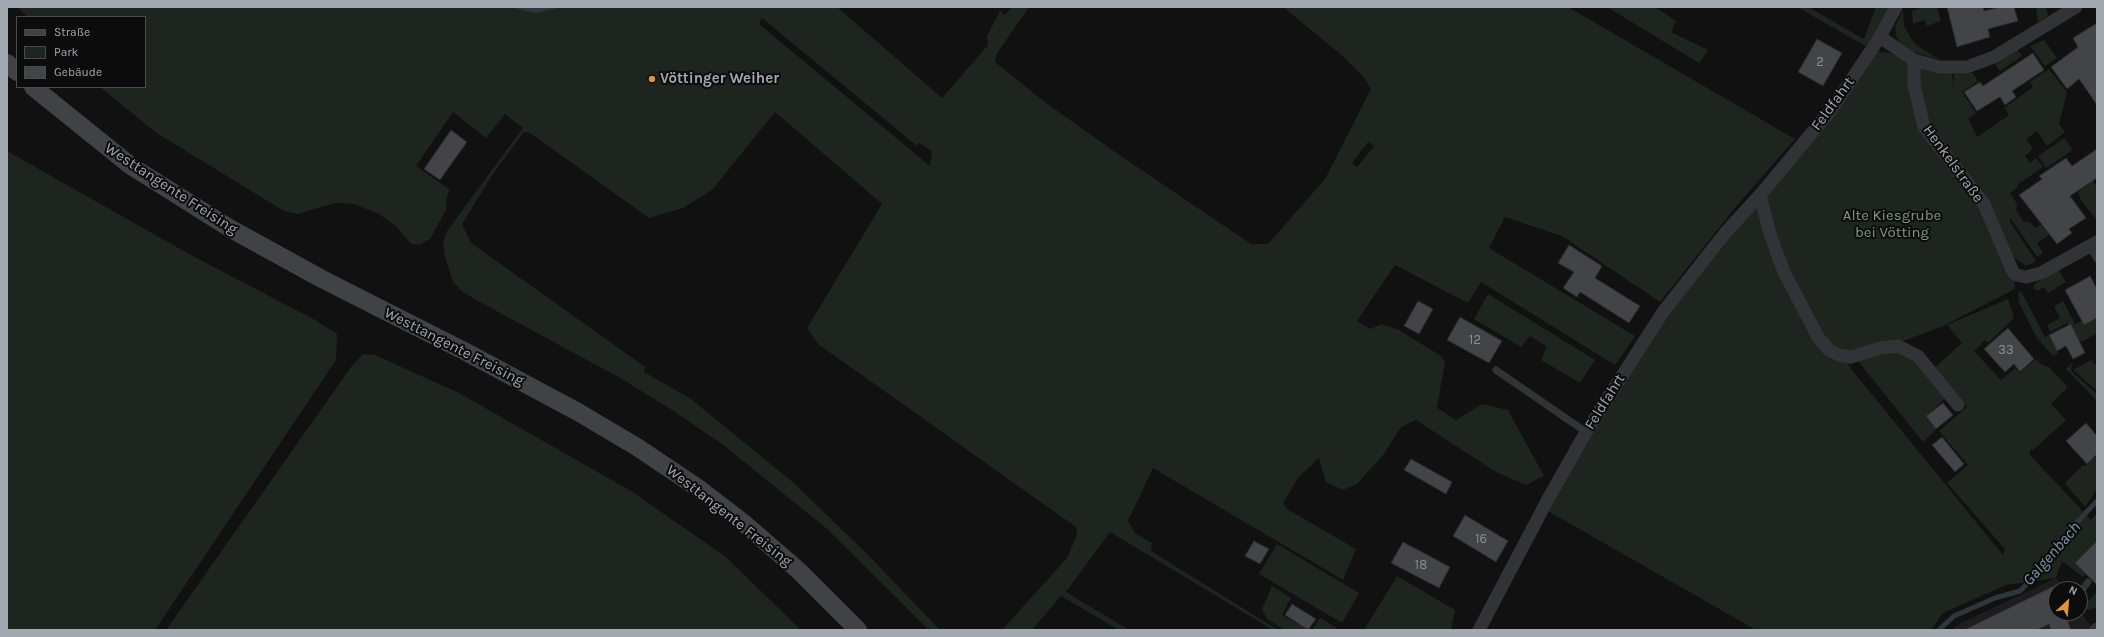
<!DOCTYPE html>
<meta charset="utf-8">
<style>
body{margin:0}
#map{position:relative;width:2104px;height:637px;overflow:hidden;background:#111112;font-family:Karla,sans-serif}
canvas{display:block}
.frame{position:absolute;inset:0;border:8px solid #a3a9b1;pointer-events:none}
.legend{position:absolute;left:16px;top:16px;width:130px;height:72px;box-sizing:border-box;background:#0c0c0d;border:1px solid #484b4f;margin:0;padding:5px 7px;list-style:none;font-size:12px;color:#a3a9b1}
.legend li{display:flex;align-items:center;gap:8px;height:20px}
.legend b{width:20px;border:1px solid #484b4f}
.north{position:absolute;left:2048px;top:581px;width:40px;height:40px;box-sizing:border-box;background:#0c0c0d;border:1px solid #484b4f;border-radius:50%;rotate:26deg;font-size:11px;font-weight:700;line-height:16px;text-align:center;color:#a3a9b1}
.north::after{content:'';display:block;margin:auto;width:14px;height:18px;background:#dd953d;clip-path:polygon(50% 0,100% 100%,50% 72%,0 100%)}
</style>
<div id="map">
<canvas width="2104" height="637"></canvas>
<div class="frame"></div>
<ul class="legend">
<li><b style="height:5px;background:#404246"></b>Straße</li>
<li><b style="height:11px;background:#1e241e"></b>Park</li>
<li><b style="height:11px;background:#424447"></b>Gebäude</li>
</ul>
<div class="north">N</div>
</div>
<script>
const c = document.querySelector('canvas').getContext('2d');
c.lineJoin = 'round';
function fillPath(path, color) { c.fillStyle = color; c.fill(path, 'evenodd'); }
const toPath = rows => new Path2D(rows.map(r => 'M' + r).join(''));
function strokePath(path, color, width, dash) { c.strokeStyle = color; c.lineWidth = width; c.lineCap = dash ? 'butt' : 'round'; c.setLineDash(dash || []); c.stroke(path); }
function label(font, color, halo, rows, align = 'center') {
  c.font = font + ' Karla,sans-serif'; c.lineWidth = 4; c.setLineDash([]); c.textBaseline = 'middle'; c.strokeStyle = halo; c.fillStyle = color; for (const [text, x, y, turn = 0] of rows) {
    c.save(); c.translate(x, y); c.rotate((+turn || 0) * Math.PI / 180); c.textAlign = isNaN(turn) ? turn : align; if (halo) c.strokeText(text, 0, 0); c.fillText(text, 0, 0); c.restore();
  }
}
const built = toPath([
 [2056,578,2064,589,2056,589,2056,613,2080,613,2080,611,2094,630,1952,630,1961,623]
]);
const green = toPath([
 [18,7,837,7,942,98,988,45,987,36,1000,11,1005,15,1012,7,1029,7,996,55,995,62,1046,103,1115,152,1251,244,1268,244,1325,179,1371,89,1363,76,1339,53,1283,7,1568,7,1795,139,1734,209,1660,302,1562,236,1505,217,1489,248,1635,336,1615,365,1481,282,1468,303,1395,265,1357,321,1370,329,1381,324,1399,330,1441,356,1445,361,1437,408,1456,420,1482,404,1508,410,1544,476,1526,485,1496,472,1416,420,1401,427,1384,454,1357,484,1343,490,1326,482,1319,458,1298,478,1283,503,1287,509,1356,549,1343,580,1153,468,1128,521,1135,533,1152,543,1151,551,1278,630,1273,630,1110,532,1066,592,1129,630,1119,630,1061,596,1032,630,1002,630,1067,558,1077,535,1076,527,818,344,807,328,882,204,775,112,712,190,683,208,649,218,530,133,524,132,495,171,462,224,471,243,645,367,644,372,691,399,795,484,868,555,940,630,929,630,826,528,722,444,672,410,622,379,478,301,463,292,453,282,445,257,443,243,447,231,523,128,505,114,486,138,453,112,416,166,450,190,446,200,447,208,430,239,421,244,411,244,397,227,379,214,354,204,335,203,297,214,284,211,155,132,100,87,145,87,145,17,27,17],
 [762,18,917,146,919,143,932,151,930,166,759,24],
 [1368,142,1374,146,1357,167,1352,163],
 [1607,7,1655,7,1676,21,1671,32,1708,50,1699,63],
 [1797,7,1808,7,1864,39,1876,7,1889,7,1884,19,1867,47],
 [1924,7,1937,7,1941,21,1927,26,1925,20,1913,24,1912,11],
 [2036,7,2046,7,2048,16,2038,22],
 [1903,10,1904,25,1910,37,1916,45,1940,60,1912,51,1899,41,1896,36,1895,27],
 [2044,40,2057,58,2045,66,2030,46],
 [2017,49,2022,56,2000,71,1995,64],
 [1876,51,1890,53,1941,73,1952,73,1954,89,1954,74,1973,73,1978,81,1962,92,1976,113,1968,118,1977,137,2009,115,2004,108,2033,87,2030,82,2049,69,2067,92,2059,124,2065,132,2047,146,2037,131,2026,139,2033,149,2025,156,2030,163,2036,158,2043,167,2017,185,2018,187,2010,193,2017,204,2016,210,2024,222,2030,222,2035,228,2041,224,2049,235,2037,243,2043,253,2037,257,2010,217,2010,222,2036,261,2026,266,2012,256,2015,289,1941,327,1895,344,1912,355,1947,397,1926,416,1936,429,1923,442,1858,361,1848,365,2003,555,2005,549,1947,483,1968,465,1939,431,1967,407,1933,369,1962,343,1947,325,2008,299,2014,318,1988,343,1985,340,1974,351,2001,380,2015,368,2020,373,2036,359,2042,365,2049,367,2066,385,2067,388,2051,404,2066,420,2033,450,2031,449,2029,454,2091,520,2097,513,2097,541,2075,563,2086,574,2083,577,2062,561,2056,578,2006,585,1943,613,1931,630,1756,630,1548,511,1590,431,1674,303],
 [2064,138,2073,150,2046,168,2038,156],
 [7,151,189,254,315,320,337,334,336,360,155,630,7,630],
 [2093,181,2097,188,2097,221,2081,200,2078,192],
 [2058,269,2066,282,2048,293,2044,287,2038,291,2033,288,2034,284],
 [2021,291,2045,337,2049,335,2058,353,2053,356,2037,338,2029,323,2019,302,2018,293],
 [1488,294,1595,360,1580,383,1541,360,1547,347,1530,336,1521,347,1474,319],
 [2063,301,2075,324,2082,321,2084,325,2097,318,2097,333,2083,341,2076,341,2067,323,2050,332,2047,325,2060,318,2054,306],
 [363,354,375,355,459,393,631,491,726,557,801,630,166,630,351,367],
 [2091,360,2097,366,2097,391,2073,370],
 [2072,363,2071,371,2097,394,2097,401,2066,369],
 [2097,455,2097,489,2085,507,2065,483,2083,465,2085,466],
 [1277,544,1359,593,1342,623,1259,574],
 [1397,576,1455,610,1451,630,1364,630],
 [1272,586,1291,598,1282,615,1308,630,1285,630,1267,619,1262,609],
 [2097,592,2097,607,2089,610,2086,609,2081,604,2083,596,2088,601],
 [1320,618,1340,630,1312,630]
]);
const water = toPath([
 [510,7,563,7,535,13]
]);
const stream = toPath([
 [1939,630,1954,616,1995,598,2020,591,2049,562,2078,521,2097,501]
]);
const building = toPath([
 [1947,7,1983,7,1984,11,2000,7,2014,7,2018,21,1988,29,1990,37,1957,47,1947,7],
 [2097,23,2097,105,2079,79,2067,89,2051,67,2078,47,2073,38,2097,23],
 [1817,39,1842,53,1823,86,1798,72,1817,39],
 [2033,53,2044,70,2012,91,2016,97,2005,105,2000,97,1977,111,1964,92,1980,82,1983,86,2033,53],
 [451,130,467,142,440,180,424,169,451,130],
 [2097,149,2097,178,2070,196,2086,218,2069,229,2072,233,2057,244,2019,195,2042,179,2039,176,2066,158,2072,166,2097,149],
 [1569,245,1602,266,1595,278,1640,306,1629,323,1580,292,1577,297,1563,288,1574,272,1558,263,1569,245],
 [2090,276,2097,289,2097,318,2084,325,2065,290,2090,276],
 [1418,301,1433,309,1419,334,1404,326,1418,301],
 [1460,317,1502,341,1489,363,1447,340,1460,317],
 [2071,324,2085,353,2073,359,2066,346,2057,351,2049,335,2071,324],
 [2008,328,2034,359,2020,372,2014,364,2005,372,1984,349,2008,328],
 [1943,403,1953,415,1936,429,1926,416,1943,403],
 [2086,423,2097,436,2097,454,2087,464,2066,441,2086,423],
 [1942,437,1964,464,1955,472,1932,445,1942,437],
 [1411,459,1452,482,1446,494,1404,470,1411,459],
 [1465,515,1508,541,1496,562,1453,536,1465,515],
 [1254,541,1269,549,1260,564,1245,556,1254,541],
 [2097,541,2097,585,2075,563,2097,541],
 [1403,542,1450,567,1439,588,1391,563,1403,542],
 [2056,585,2056,613,2065,613,2071,630,2051,630,2049,624,2037,630,1964,630,2056,585],
 [1292,604,1316,619,1308,630,1285,615,1292,604]
]);
const lane = toPath([
 [2090,247,2097,259],
 [1496,370,1586,432],
 [2080,593,2088,582]
]);
const street = toPath([
 [1880,37,1914,60,1939,67,1967,67,1994,57,2076,7],
 [1914,60,1914,85,1924,127,1984,204,2013,272,2016,275,2026,277,2041,273,2097,242],
 [1760,195,1770,234,1784,272,1818,337,1829,350,1839,355,1851,357,1881,348,1898,346,1918,356,1958,405],
 [1479,630,1548,499,1586,432,1663,312,1726,232,1760,195,1831,110,1880,37,1896,7],
 [2096,630,2097,629]
]);
const secondary = toPath([
 [7,63,17,72],
 [33,87,131,166,231,229,322,279,466,352,578,412,637,447,698,488,746,525,798,570,858,630]
]);
const markers = [
 [652,79,4,"#dd953d"]
];
const numberNames = [
 ["2",1820,62],
 ["12",1475,340],
 ["33",2006,350],
 ["16",1481,539],
 ["18",1421,565]
];
const poiNames = [
 ["Vöttinger Weiher",660,79]
];
const streetNames = [
 ["Feldfahrt",1833,104,-54],
 ["Henkelstraße",1953,164,54],
 ["Westtangente Freising",171,189,33],
 ["Westtangente Freising",454,347,27],
 ["Feldfahrt",1605,402,-58],
 ["Westtangente Freising",729,516,38]
];
const parkNames = [
 ["Alte Kiesgrube",1892,216],
 ["bei Vötting",1892,233]
];
const waterNames = [
 ["Galgenbach",2052,554,-49]
];
fillPath(built, '#1d1d1f');
fillPath(green, '#1e241e');
fillPath(water, '#2e363b');
strokePath(stream, '#2e363b', 5);
fillPath(building, '#424447');
strokePath(building, '#2b2b2e', 1);
strokePath(lane, '#323336', 7);
strokePath(street, '#323336', 13);
strokePath(secondary, '#404246', 18);
for (const [x, y, r, color] of markers) { const dot = new Path2D(); dot.arc(x, y, r, 0, 2 * Math.PI); c.fillStyle = color; c.fill(dot); strokePath(dot, '#0c0c0d', 1.5); }
label('13px', '#8b9096', null, numberNames);
label('bold 15px', '#a3a9b1', '#0c0c0d', poiNames, 'left');
label('15px', '#a3a9b1', '#0c0c0d', streetNames);
label('15px', '#7e9a7c', '#0c0c0d', parkNames);
label('italic 16px', '#7d9aa9', '#0c0c0d', waterNames);
</script>
